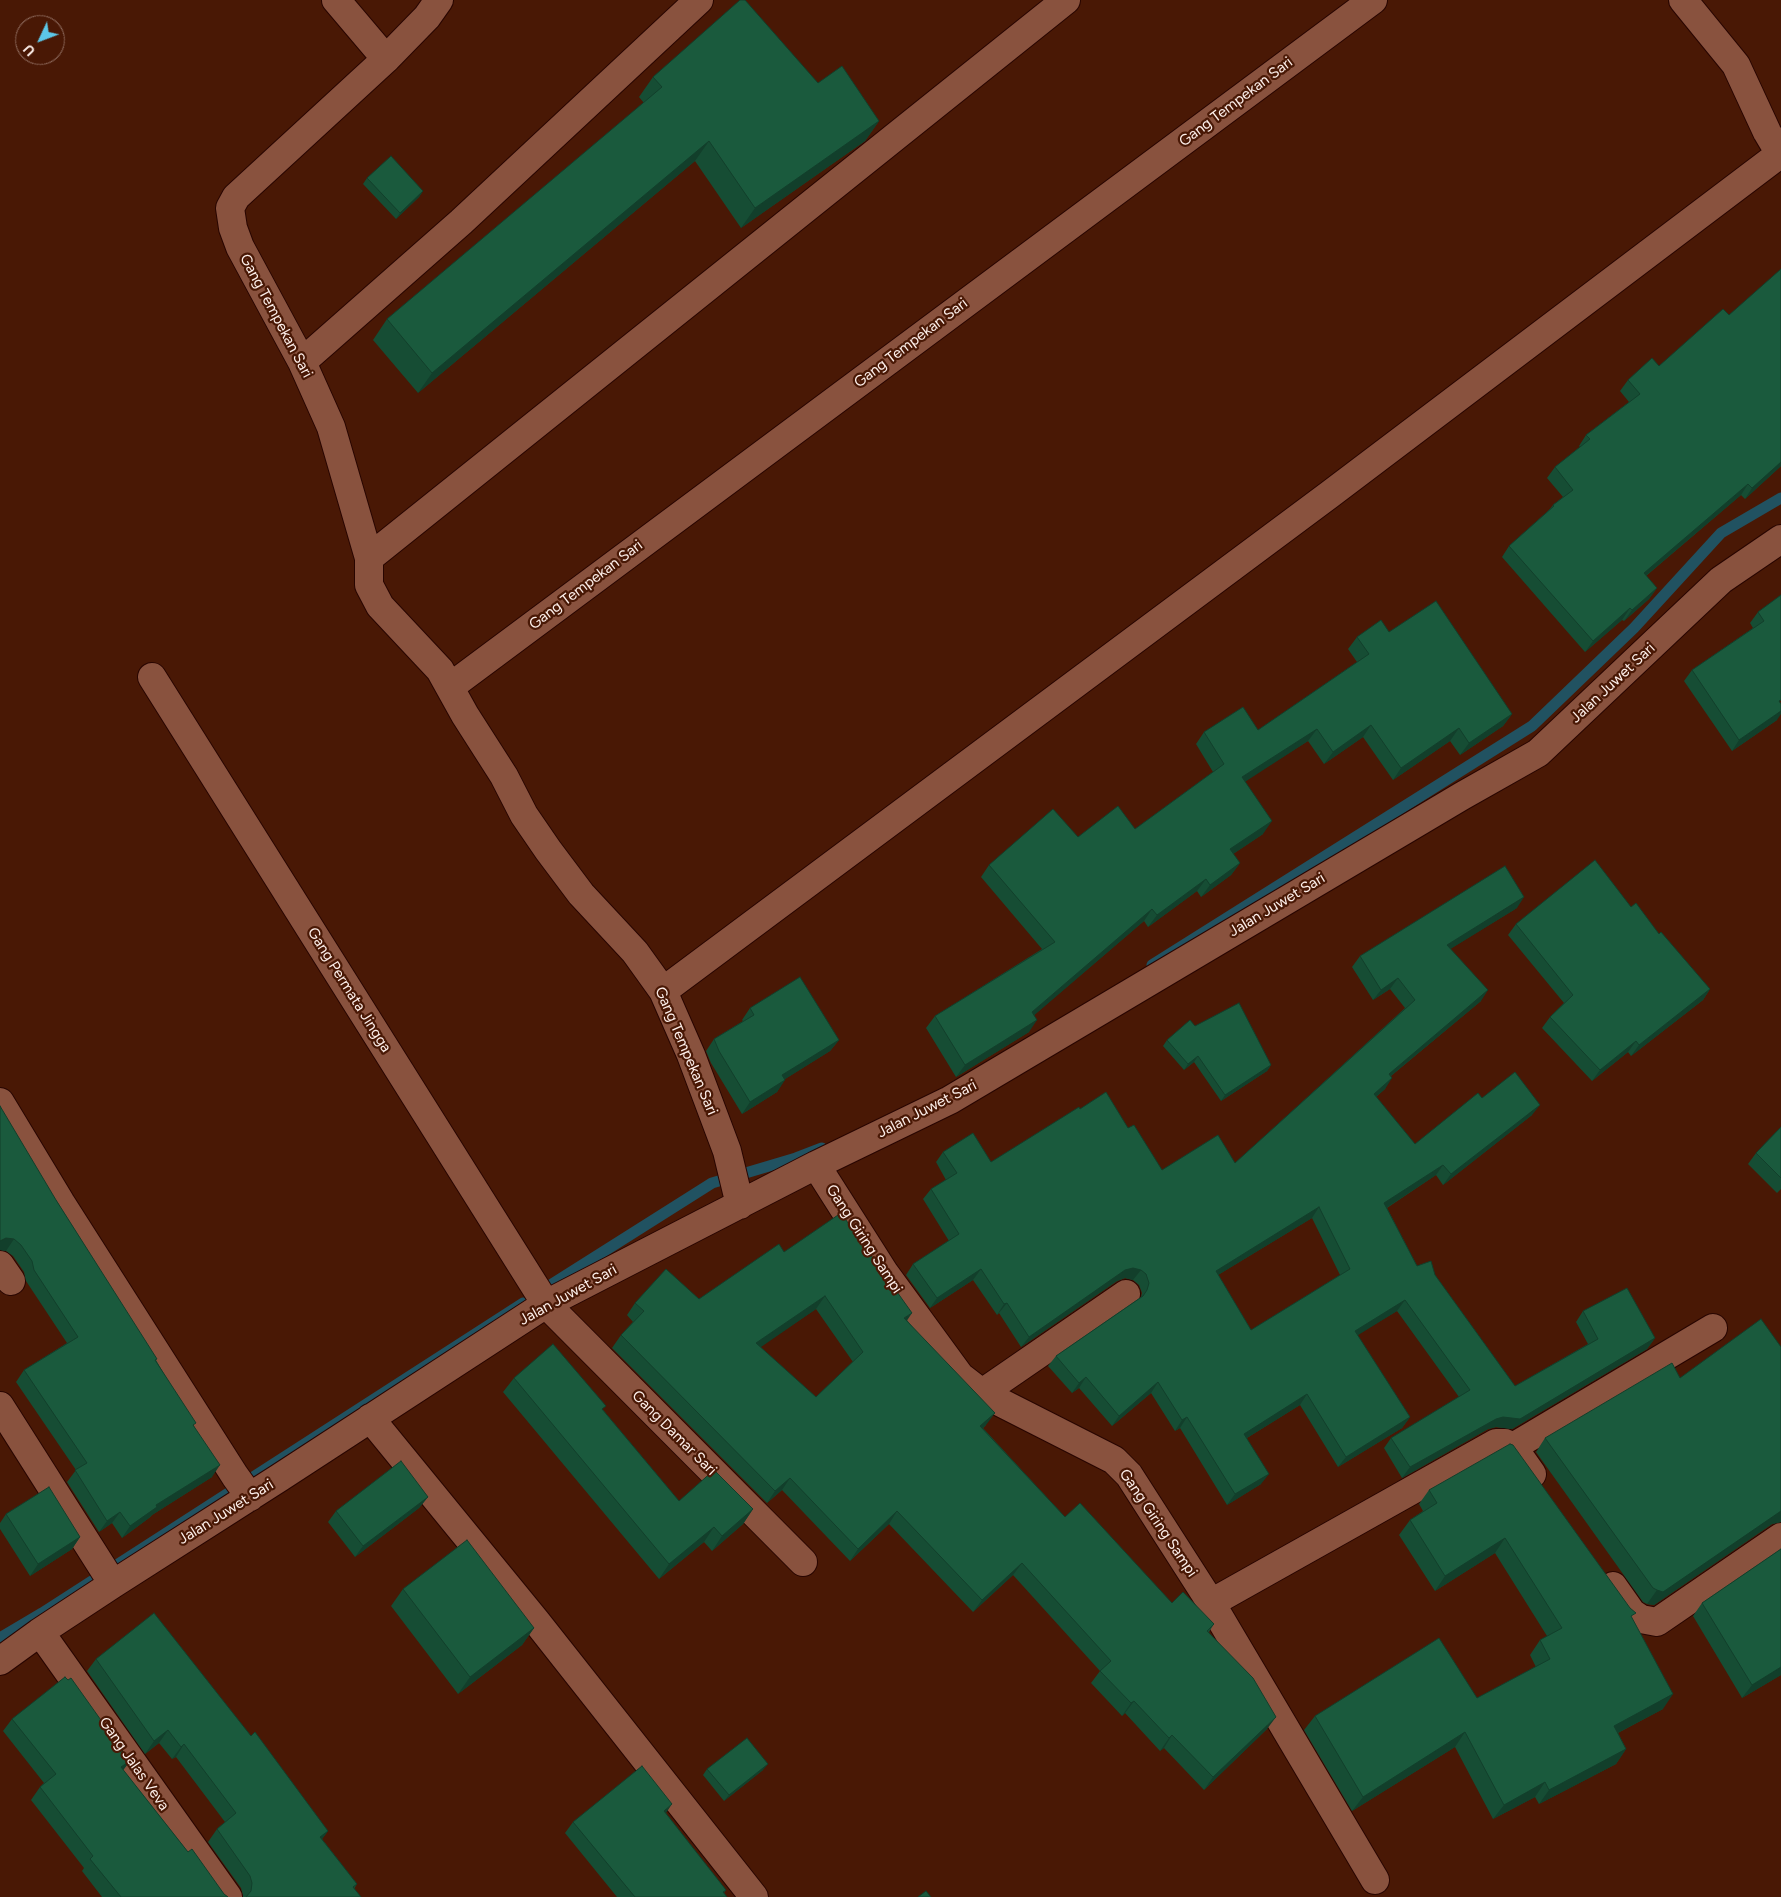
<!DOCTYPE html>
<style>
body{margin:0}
#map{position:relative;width:1781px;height:1897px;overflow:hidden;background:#491805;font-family:Figtree,sans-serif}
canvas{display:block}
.north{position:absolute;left:15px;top:15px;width:50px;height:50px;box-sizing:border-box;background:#491805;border:1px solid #916e61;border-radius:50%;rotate:227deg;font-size:14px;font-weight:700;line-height:20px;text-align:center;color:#fdefea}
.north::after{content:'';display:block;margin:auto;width:18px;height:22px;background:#5cc7e7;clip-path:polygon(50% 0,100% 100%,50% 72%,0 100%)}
</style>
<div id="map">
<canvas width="1781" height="1897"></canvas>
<div class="north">U</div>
</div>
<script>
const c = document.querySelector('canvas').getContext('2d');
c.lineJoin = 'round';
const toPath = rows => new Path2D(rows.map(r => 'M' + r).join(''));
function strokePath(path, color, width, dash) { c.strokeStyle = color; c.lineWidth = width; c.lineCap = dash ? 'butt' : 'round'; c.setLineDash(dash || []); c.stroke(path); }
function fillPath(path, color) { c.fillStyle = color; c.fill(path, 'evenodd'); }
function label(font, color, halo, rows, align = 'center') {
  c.font = font + ' Figtree,sans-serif'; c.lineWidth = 4.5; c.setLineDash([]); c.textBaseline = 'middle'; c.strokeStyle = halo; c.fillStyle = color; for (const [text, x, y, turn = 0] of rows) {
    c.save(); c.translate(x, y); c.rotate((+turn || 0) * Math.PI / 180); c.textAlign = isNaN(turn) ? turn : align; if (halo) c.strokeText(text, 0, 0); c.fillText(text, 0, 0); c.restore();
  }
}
const stream = toPath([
 [1152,965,1532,726,1634,628,1721,533,1781,498],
 [538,1293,712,1183,796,1158,822,1148],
 [0,1638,42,1613,523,1303]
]);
const minor = toPath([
 [336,0,386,59],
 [439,0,427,17,386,59,236,197,230,208,233,228,240,247,302,362,331,427,369,558,369,585,380,606,440,670,465,715,504,776,524,815,548,850,581,894,635,952,663,991,691,1055,727,1151,740,1205],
 [302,362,461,222,699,0],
 [369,558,1066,0],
 [152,677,546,1304,803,1562],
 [450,687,1373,0],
 [663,991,1329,495,1780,154,1767,132,1736,65,1683,0],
 [0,1102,61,1203,235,1476,250,1497],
 [816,1165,884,1272,960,1376,982,1393,1114,1460,1129,1475,1211,1603,1375,1880],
 [0,1265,11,1281],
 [982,1393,1126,1294],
 [0,1406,113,1584],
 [370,1418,536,1621,754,1897],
 [1513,1447,1713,1328],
 [1613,1586,1632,1613,1641,1619,1657,1622,1781,1537],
 [1211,1603,1496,1443,1505,1443,1513,1447,1532,1474],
 [40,1632,228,1897],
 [0,1661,40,1632,113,1584,279,1478,546,1304,816,1165,950,1100,1462,796,1538,753,1721,580,1781,539]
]);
const wall = toPath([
 [653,77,879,121,865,141,741,228,695,161,418,393,373,340,387,319,644,103,639,97],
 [367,178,423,191,419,197,396,219,363,184],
 [1729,315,1781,466,1745,499,1741,495,1646,576,1657,588,1649,599,1624,621,1622,620,1585,652,1502,557,1509,546,1549,510,1553,505,1563,497,1547,478,1555,467,1580,447,1579,446,1586,435,1629,402,1620,391,1628,380,1659,366],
 [1781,595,1777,720,1732,751,1684,681,1692,670,1753,628,1750,623,1758,612],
 [1389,632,1512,714,1503,726,1460,755,1450,741,1393,780,1363,737,1324,764,1308,741,1245,781,1263,834,1233,854,1240,863,1231,875,1201,897,1197,891,1148,927,1144,921,1034,1015,1029,1032,956,1077,926,1028,935,1016,1042,949,981,877,989,865,1078,837,1135,829,1213,772,1196,744,1204,732,1258,730,1357,662,1348,649,1357,637],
 [1631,907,1659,934,1710,989,1703,1000,1631,1056,1628,1052,1592,1081,1542,1028,1550,1017,1564,1003,1508,935,1516,924],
 [1517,908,1450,949,1481,1001,1391,1076,1385,1089,1376,1097,1415,1144,1482,1098,1532,1115,1443,1185,1436,1175,1387,1208,1417,1266,1435,1275,1515,1386,1588,1344,1576,1322,1583,1311,1655,1338,1647,1349,1512,1429,1496,1427,1488,1429,1402,1478,1384,1448,1391,1438,1459,1397,1397,1311,1357,1335,1410,1417,1402,1428,1338,1467,1300,1405,1247,1438,1261,1484,1227,1505,1180,1428,1175,1431,1151,1393,1112,1426,1079,1388,1072,1393,1048,1366,1056,1356,1141,1297,1142,1293,1139,1285,1133,1280,1125,1278,1117,1281,1021,1347,999,1313,997,1315,973,1280,930,1308,906,1275,913,1264,949,1241,923,1199,931,1189,946,1180,936,1162,943,1152,991,1162,1080,1109,1128,1128,1162,1170,1235,1163,1405,1008,1390,989,1373,1000,1352,967,1360,956],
 [1312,1218,1340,1275,1251,1330,1218,1275],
 [750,1008,839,1040,830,1051,785,1079,777,1092,742,1114,711,1063,706,1051,714,1039,743,1021,742,1020],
 [1195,1026,1271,1065,1267,1071,1221,1101,1194,1062,1184,1070,1163,1046,1167,1040],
 [1781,1127,1781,1189,1777,1193,1748,1164,1756,1153],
 [56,1200,156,1360,194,1426,212,1477,152,1515,149,1518,122,1538,112,1523,99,1532,67,1482,76,1470,16,1382,24,1370,67,1343,26,1281,24,1272,13,1256,6,1251,0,1250],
 [784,1252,907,1320,986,1425,983,1428,1065,1517,1172,1603,1214,1624,1209,1632,1267,1729,1204,1790,1164,1748,1160,1751,1125,1713,1122,1716,1091,1683,1100,1671,1013,1575,973,1612,889,1524,850,1561,782,1490,767,1503,612,1348,621,1335,633,1322,627,1315,635,1303,699,1299],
 [816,1309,853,1362,816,1397,760,1347],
 [1781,1347,1781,1522,1772,1524,1654,1605,1647,1604,1643,1602,1536,1452,1545,1438,1680,1378],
 [514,1378,603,1410,679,1501,753,1509,743,1524,712,1551,704,1542,659,1579,503,1392],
 [1429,1490,1632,1618,1663,1709,1618,1733,1626,1749,1616,1764,1539,1804,1535,1797,1493,1819,1455,1747,1352,1811,1304,1730,1315,1716,1477,1698,1536,1667,1530,1655,1540,1640,1547,1636,1495,1553,1435,1591,1399,1535,1410,1520,1423,1511,1419,1504],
 [428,1497,419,1508,355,1557,328,1522,336,1511],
 [6,1514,80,1537,72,1549,30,1576,0,1529,0,1523],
 [1781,1549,1781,1675,1742,1698,1693,1616,1702,1603],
 [403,1589,534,1628,522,1645,458,1694,391,1606],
 [96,1659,251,1736,328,1831,322,1839,357,1884,354,1889,361,1897,243,1897,243,1895,241,1888,208,1842,217,1829,225,1822,176,1757,172,1759,159,1743,145,1754,87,1671],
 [12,1719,130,1761,123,1770,188,1852,224,1894,228,1897,102,1897,82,1871,84,1868,31,1800,40,1787,44,1783,3,1731],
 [707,1769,763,1770,724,1801,703,1775],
 [666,1813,726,1890,724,1893,727,1897,617,1897,565,1833,573,1822]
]);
const shadedWall = toPath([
 [879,121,865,141,741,228,755,208],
 [709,141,695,161,418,393,432,373],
 [423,191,419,197,396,219,400,213],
 [1781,462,1781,466,1745,499,1752,488],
 [1748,484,1741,495,1636,584,1644,573],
 [1657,588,1649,599,1624,621,1632,610],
 [1630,608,1622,620,1585,652,1593,641],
 [1781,711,1781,714,1777,720,1732,751,1739,740],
 [1512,714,1503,726,1460,755,1469,743],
 [1371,725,1363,737,1324,764,1333,752],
 [1459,728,1450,741,1393,780,1401,768],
 [1317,729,1308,741,1234,789,1242,777],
 [1272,821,1263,834,1221,862,1230,849],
 [1240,863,1231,875,1201,897,1210,885],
 [1206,879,1197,891,1148,927,1157,915],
 [1524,897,1517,908,1439,956,1447,945],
 [1152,909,1144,921,1024,1024,1032,1012],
 [1398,978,1390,989,1373,1000,1381,990],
 [1710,989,1703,1000,1631,1056,1639,1045],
 [1488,990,1481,1001,1381,1084,1389,1074],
 [1037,1020,1029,1032,956,1077,965,1065],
 [839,1040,830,1051,774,1086,782,1075],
 [1636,1041,1628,1052,1592,1081,1600,1070],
 [1198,1056,1194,1062,1184,1070,1188,1064],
 [1271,1065,1267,1071,1221,1101,1225,1095],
 [1392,1078,1385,1089,1366,1105,1374,1094],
 [785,1080,777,1092,742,1114,750,1102],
 [1540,1105,1532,1115,1443,1185,1451,1174],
 [1443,1165,1436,1175,1377,1214,1384,1203],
 [1319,1207,1312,1218,1208,1281,1216,1271],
 [6,1238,14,1239,6,1251,0,1250,0,1241],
 [1133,1268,1141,1270,1133,1280,1125,1278,1117,1281,1021,1347,1029,1337,1125,1270],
 [981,1269,973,1280,930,1308,937,1298],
 [825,1296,816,1309,748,1356,756,1343],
 [1405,1300,1397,1311,1347,1342,1355,1331],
 [1007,1303,999,1313,997,1315,1004,1304],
 [912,1313,904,1325,904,1318],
 [1655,1338,1647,1349,1512,1429,1496,1427,1488,1429,1402,1478,1410,1467,1496,1419],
 [1086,1377,1079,1388,1072,1393,1079,1383],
 [1158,1382,1151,1393,1112,1426,1119,1416],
 [1307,1394,1300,1405,1237,1444,1244,1434],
 [995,1413,986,1425,972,1439,980,1426],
 [1187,1417,1180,1428,1175,1431,1182,1420],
 [1410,1417,1402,1428,1338,1467,1346,1457],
 [220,1465,212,1477,152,1515,149,1518,122,1538,130,1526,156,1505],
 [1269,1474,1261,1484,1227,1505,1235,1494],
 [790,1478,782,1490,767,1503,775,1491],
 [428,1497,419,1508,355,1557,363,1546],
 [753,1509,743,1524,712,1551,722,1536],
 [897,1511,889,1524,850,1561,858,1549],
 [1781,1511,1781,1522,1772,1524,1654,1605,1647,1604,1657,1590],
 [120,1512,112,1523,99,1532,107,1521],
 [714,1527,704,1542,659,1579,669,1564],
 [80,1537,72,1549,30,1576,38,1564],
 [1505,1538,1495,1553,1435,1591,1445,1576],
 [1022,1563,1013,1575,973,1612,982,1600],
 [534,1628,522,1645,458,1694,470,1677],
 [1781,1667,1781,1675,1742,1698,1752,1685],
 [1673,1694,1663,1709,1604,1740,1614,1726],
 [1134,1701,1125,1713,1122,1716,1131,1703],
 [1276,1717,1267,1729,1204,1790,1213,1777],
 [168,1730,159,1743,145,1754,154,1741],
 [1465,1732,1455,1747,1352,1811,1363,1797],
 [1172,1735,1164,1748,1160,1751,1169,1738],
 [184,1744,176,1757,172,1759,181,1747],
 [1626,1749,1616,1764,1539,1804,1549,1790],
 [130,1761,121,1773,121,1767],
 [768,1764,763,1770,724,1801,729,1795],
 [1545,1782,1535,1797,1493,1819,1504,1805],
 [672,1804,664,1816,664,1811],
 [328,1831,319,1843,320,1837]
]);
const building = toPath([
 [740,0,745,0,818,83,842,66,879,121,755,208,709,141,432,373,387,319,662,87,653,77,740,0],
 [391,156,423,191,400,213,367,178,391,156],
 [1781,269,1781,462,1752,488,1748,484,1644,573,1657,588,1632,610,1630,608,1593,641,1509,546,1554,506,1553,505,1573,490,1555,467,1590,439,1586,435,1640,394,1628,380,1652,358,1659,366,1723,309,1729,315,1781,269],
 [1781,595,1781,700,1779,701,1781,704,1781,711,1739,740,1692,670,1764,621,1758,612,1781,595],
 [1436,601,1512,714,1469,743,1459,728,1401,768,1371,725,1333,752,1317,729,1242,777,1272,821,1230,849,1240,863,1210,885,1206,879,1157,915,1152,909,1032,1012,1037,1020,965,1065,935,1016,1055,942,989,865,1053,809,1078,837,1118,806,1135,829,1224,764,1204,732,1243,707,1258,730,1369,654,1357,637,1381,620,1389,632,1436,601],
 [1595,860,1631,907,1636,903,1659,934,1661,932,1710,989,1639,1045,1636,1041,1600,1070,1550,1017,1573,995,1516,924,1595,860],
 [1505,866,1524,897,1447,945,1488,990,1389,1074,1392,1078,1374,1094,1415,1144,1478,1093,1482,1098,1515,1072,1540,1105,1451,1174,1443,1165,1384,1203,1417,1266,1431,1261,1435,1275,1515,1386,1598,1339,1583,1311,1627,1288,1655,1338,1520,1419,1503,1417,1496,1419,1410,1467,1391,1438,1470,1390,1405,1300,1355,1331,1410,1417,1346,1457,1307,1394,1244,1434,1269,1474,1235,1494,1187,1417,1182,1420,1158,1382,1119,1416,1086,1377,1079,1383,1056,1356,1143,1296,1147,1290,1149,1283,1146,1274,1141,1270,1133,1268,1125,1270,1029,1337,1007,1303,1004,1304,981,1269,937,1298,913,1264,959,1234,931,1189,957,1173,943,1152,973,1133,991,1162,1079,1107,1080,1109,1106,1092,1128,1128,1134,1125,1162,1170,1218,1135,1235,1163,1415,1000,1398,978,1381,990,1360,956,1505,866],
 [1319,1207,1350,1269,1251,1330,1216,1271,1319,1207],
 [800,977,839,1040,782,1075,785,1080,750,1102,719,1051,714,1039,754,1015,750,1008,800,977],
 [1239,1003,1271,1065,1225,1095,1198,1056,1188,1064,1167,1040,1190,1020,1195,1026,1239,1003],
 [0,1106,56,1200,157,1359,155,1360,196,1423,193,1425,220,1465,156,1505,157,1507,130,1526,120,1512,107,1521,75,1470,87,1463,24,1370,78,1337,34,1270,32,1261,21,1245,14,1239,6,1238,0,1241,0,1106],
 [1781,1127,1781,1178,1756,1153,1781,1127],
 [841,1213,912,1313,904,1318,995,1413,980,1426,1065,1517,1080,1503,1172,1603,1183,1592,1214,1624,1207,1631,1253,1678,1276,1717,1213,1777,1172,1735,1169,1738,1134,1701,1131,1703,1100,1671,1111,1661,1022,1563,982,1600,897,1511,858,1549,790,1478,775,1491,621,1335,644,1311,635,1303,666,1269,699,1299,779,1244,784,1252,841,1213],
 [825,1296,863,1352,816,1397,756,1343,825,1296],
 [1761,1319,1781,1347,1781,1511,1663,1592,1657,1590,1653,1588,1545,1438,1672,1363,1680,1378,1761,1319],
 [553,1344,606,1406,602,1409,679,1501,714,1470,753,1509,722,1536,714,1527,669,1564,514,1378,553,1344],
 [1510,1444,1513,1445,1630,1608,1636,1613,1631,1616,1673,1694,1614,1726,1626,1749,1549,1790,1545,1782,1504,1805,1465,1732,1363,1797,1315,1716,1439,1638,1477,1698,1550,1659,1540,1640,1562,1628,1505,1538,1445,1576,1410,1520,1437,1503,1429,1490,1510,1444],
 [401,1461,428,1497,363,1546,336,1511,401,1461],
 [49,1487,80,1537,38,1564,6,1514,49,1487],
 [467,1540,534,1628,470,1677,403,1589,467,1540],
 [1781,1549,1781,1667,1752,1685,1702,1603,1781,1549],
 [154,1613,251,1736,255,1732,328,1831,320,1837,357,1884,353,1887,361,1897,246,1897,251,1891,252,1883,250,1876,217,1829,236,1813,184,1744,181,1747,168,1730,154,1741,96,1659,154,1613],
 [65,1677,68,1680,71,1678,130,1761,121,1767,188,1852,192,1849,224,1894,228,1897,121,1897,90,1859,93,1856,40,1787,56,1774,12,1719,65,1677],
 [747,1738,768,1764,729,1795,707,1769,747,1738],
 [642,1766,672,1804,664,1811,726,1890,723,1892,727,1897,635,1897,573,1822,642,1766],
 [926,1891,931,1897,918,1897,926,1891]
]);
const streetNames = [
 ["Gang Tempekan Sari",1236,102,-37],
 ["Gang Tempekan Sari",276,316,62],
 ["Gang Tempekan Sari",911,343,-37],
 ["Gang Tempekan Sari",586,585,-37],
 ["Jalan Juwet Sari",1613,683,-43],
 ["Jalan Juwet Sari",1277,905,-31],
 ["Gang Permata Jingga",349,990,58],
 ["Gang Tempekan Sari",686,1051,67],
 ["Jalan Juwet Sari",927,1109,-27],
 ["Gang Giring Sampi",864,1239,57],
 ["Jalan Juwet Sari",568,1295,-29],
 ["Gang Damar Sari",674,1433,45],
 ["Jalan Juwet Sari",226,1512,-32],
 ["Gang Giring Sampi",1158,1523,56],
 ["Gang Jalas Veva",134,1764,55]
];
strokePath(stream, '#215261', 11);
strokePath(minor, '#280500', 30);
strokePath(minor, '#89523e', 28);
fillPath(wall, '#164d34');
fillPath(shadedWall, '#123f2b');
fillPath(building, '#1a5a3d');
strokePath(building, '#123f2b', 1);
label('15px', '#fdefea', '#491805', streetNames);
</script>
